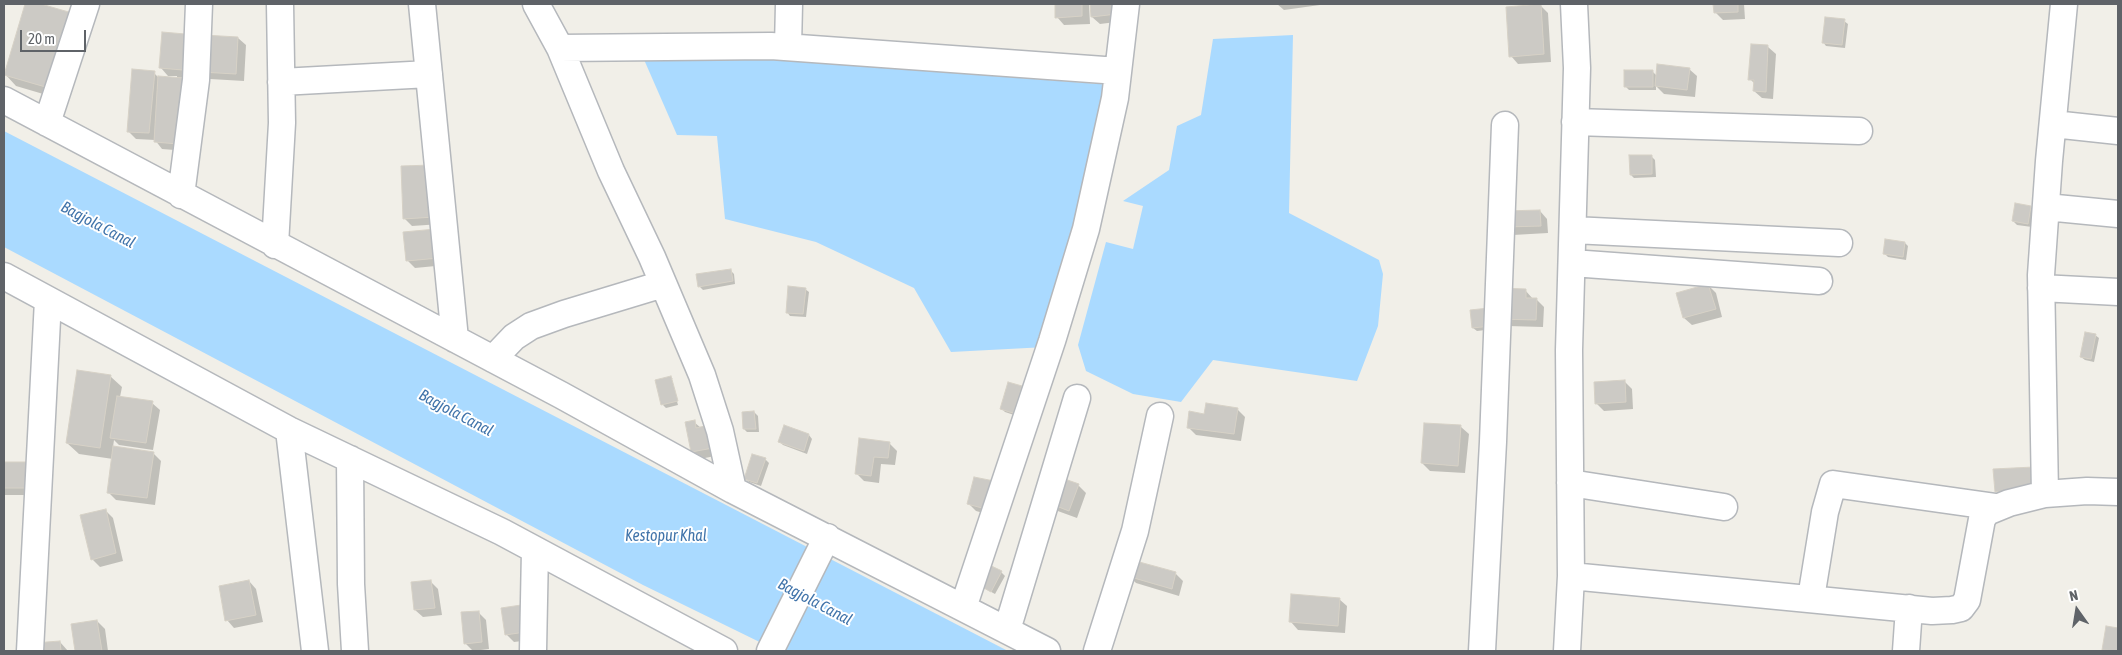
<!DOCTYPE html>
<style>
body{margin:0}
#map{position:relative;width:2122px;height:655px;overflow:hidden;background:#f1efe8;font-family:"Asap Condensed",sans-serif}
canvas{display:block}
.frame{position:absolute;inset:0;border:5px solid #5f6368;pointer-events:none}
.north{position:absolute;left:2052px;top:585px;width:50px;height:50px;-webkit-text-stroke:4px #fff;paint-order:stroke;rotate:347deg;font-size:14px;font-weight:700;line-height:20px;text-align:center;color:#5f6368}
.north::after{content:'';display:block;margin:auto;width:18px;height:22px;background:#5f6368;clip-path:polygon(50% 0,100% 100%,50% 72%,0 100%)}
.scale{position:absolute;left:20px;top:30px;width:66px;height:22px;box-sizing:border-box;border:2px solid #5f6368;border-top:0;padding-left:6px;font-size:15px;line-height:18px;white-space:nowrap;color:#5f6368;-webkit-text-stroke:4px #fff;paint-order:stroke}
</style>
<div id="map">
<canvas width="2122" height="655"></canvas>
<div class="frame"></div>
<div class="north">N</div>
<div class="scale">20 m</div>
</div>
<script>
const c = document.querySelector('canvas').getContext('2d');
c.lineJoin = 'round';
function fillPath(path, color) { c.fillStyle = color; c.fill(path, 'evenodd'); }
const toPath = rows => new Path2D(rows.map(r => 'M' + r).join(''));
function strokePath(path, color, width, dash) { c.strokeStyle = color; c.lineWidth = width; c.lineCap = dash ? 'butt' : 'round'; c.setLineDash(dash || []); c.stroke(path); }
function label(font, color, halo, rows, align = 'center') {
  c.font = font + ' "Asap Condensed",sans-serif'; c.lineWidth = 4; c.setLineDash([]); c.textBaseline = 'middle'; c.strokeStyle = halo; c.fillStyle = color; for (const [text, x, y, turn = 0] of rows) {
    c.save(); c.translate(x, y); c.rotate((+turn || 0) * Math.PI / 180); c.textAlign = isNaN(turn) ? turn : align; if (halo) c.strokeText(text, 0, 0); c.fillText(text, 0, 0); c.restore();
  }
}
const water = toPath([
 [1293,35,1289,213,1379,260,1383,274,1378,326,1357,381,1213,360,1181,402,1133,394,1086,371,1078,345,1106,242,1133,249,1143,206,1123,201,1169,170,1177,126,1201,115,1213,39],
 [642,55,750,57,1112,85,1046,347,951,352,914,288,816,242,725,219,717,136,677,135],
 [4,131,1008,651,778,651,643,585,4,247]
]);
const shadow = toPath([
 [27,4,36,4,78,17,67,101,16,86,5,74],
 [1056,4,1122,4,1124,21,1100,24,1092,17,1091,4,1089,4,1090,24,1064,25,1057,17],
 [1277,4,1320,4,1320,5,1284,10],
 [1714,4,1744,4,1745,19,1723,20,1715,12],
 [1541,6,1548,13,1551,62,1518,64,1511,56],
 [1844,21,1848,24,1845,48,1826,46,1823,42],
 [185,35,190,77,181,77,191,87,187,151,162,149,155,140,136,139,128,131,154,73,159,78,177,79,177,76,168,76,161,68],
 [238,38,246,45,244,81,210,79,203,71],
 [1752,45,1768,47,1776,54,1773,99,1762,98,1754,91,1755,84,1750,79],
 [1689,69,1697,76,1695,97,1664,94,1656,86,1656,90,1629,90,1625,86,1652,71,1657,76],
 [1651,156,1655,160,1656,177,1634,178,1631,175],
 [402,167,441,224,412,226,404,218],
 [2031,207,2034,210,2032,227,2017,225,2013,221],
 [1540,211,1547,219,1548,233,1513,235,1505,212],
 [405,233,446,265,415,268,407,260],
 [1905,243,1908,246,1906,260,1888,257,1884,253],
 [730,270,734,274,735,284,703,290,699,286],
 [1708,285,1716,293,1722,317,1692,325,1684,318],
 [805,289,809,292,806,317,790,316,787,312],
 [1525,290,1533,299,1536,299,1544,307,1543,327,1508,326,1501,319],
 [1471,311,1494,329,1477,331,1473,328],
 [2095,335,2099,338,2094,362,2085,360,2081,357],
 [110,376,122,387,120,397,152,403,160,410,153,450,119,445,114,440,113,447,153,453,161,461,155,505,116,500,108,492,113,459,79,454,67,443],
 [670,377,673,379,671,379,678,405,666,408,663,405,656,381],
 [1624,381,1632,389,1633,409,1604,411,1596,403],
 [1021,387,1024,390,1017,416,1005,412,1002,409],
 [1237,409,1245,417,1241,441,1196,435,1188,427,1205,415],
 [754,412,758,416,759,432,747,432,744,429],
 [694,422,701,428,720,455,700,459,692,452],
 [785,427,809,435,812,439,807,454,783,445,780,442],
 [1461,427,1469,434,1465,473,1430,471,1422,463],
 [860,439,889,443,897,451,895,465,881,464,879,483,864,481,856,473],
 [765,459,769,463,761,486,749,482,745,478],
 [4,464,29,464,36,495,4,495],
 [1078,485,1086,493,1077,518,1055,510,1047,502],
 [1001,490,994,516,976,511,968,503],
 [105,510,113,518,123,561,100,567,92,559],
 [1133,561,1176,574,1183,581,1179,596,1136,583,1128,575],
 [1001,572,1005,576,995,594,980,586],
 [249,581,256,589,263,622,234,628,227,620],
 [430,581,438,589,442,615,423,617,415,610],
 [1339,599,1347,606,1345,633,1298,630,1291,622],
 [528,606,539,639,514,642,506,634],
 [478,612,486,620,489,649,473,651,465,643],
 [97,621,105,629,108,651,76,651,72,625],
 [2107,627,2118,629,2118,651,2105,651,2103,649],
 [60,642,68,651,35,651]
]);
const building = toPath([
 [25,4,41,4,79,15,56,90,4,75,25,4],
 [1055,4,1082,4,1082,16,1055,18,1055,4],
 [1090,4,1116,4,1117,14,1091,17,1090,4],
 [1541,4,1544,54,1509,57,1506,7,1541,4],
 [1713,4,1738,4,1738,12,1714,13,1713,4],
 [1825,17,1845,19,1842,45,1822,43,1825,17],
 [162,32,185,34,183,70,159,68,162,32],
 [203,35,238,37,236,74,201,72,203,35],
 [1751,44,1768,45,1766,92,1753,91,1754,80,1748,80,1751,44],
 [1657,64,1690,68,1687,90,1655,86,1657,64],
 [132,69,155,71,149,133,127,132,132,69],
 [1624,70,1653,70,1653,87,1624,87,1624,70],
 [158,76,184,78,179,144,154,142,158,76],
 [1629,155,1652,155,1652,174,1630,175,1629,155],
 [432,165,434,217,403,219,401,166,432,165],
 [2015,203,2031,206,2028,224,2012,221,2015,203],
 [1540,210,1541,226,1504,227,1504,211,1540,210],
 [436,229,439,258,406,261,403,232,436,229],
 [1885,239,1905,242,1903,257,1883,254,1885,239],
 [731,269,733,281,698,287,696,274,731,269],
 [1708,284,1716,309,1683,318,1676,293,1708,284],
 [788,286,806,288,803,314,786,313,788,286],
 [1500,288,1526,289,1526,298,1537,298,1536,320,1499,319,1500,288],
 [1489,308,1491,326,1472,328,1470,310,1489,308],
 [2085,332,2096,334,2091,359,2080,357,2085,332],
 [77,370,111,375,100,448,66,443,77,370],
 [671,376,678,401,661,405,655,380,671,376],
 [1625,380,1626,402,1595,404,1594,382,1625,380],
 [1008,382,1022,386,1013,413,1000,409,1008,382],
 [117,396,153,401,146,443,110,438,117,396],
 [1206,403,1238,408,1234,434,1187,428,1189,411,1204,414,1206,403],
 [754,411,756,429,743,429,742,412,754,411],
 [695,420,696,428,709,425,713,448,691,452,685,422,695,420],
 [1424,423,1461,425,1458,466,1421,463,1424,423],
 [784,425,809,434,804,451,778,442,784,425],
 [859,438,890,442,888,458,874,457,871,476,855,474,859,438],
 [113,446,154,452,147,498,107,493,113,446],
 [752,454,766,458,757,483,744,479,752,454],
 [4,462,29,462,29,488,4,488,4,462],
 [2034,467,2036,489,1995,492,1993,469,2034,467],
 [1056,476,1079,484,1069,511,1046,502,1056,476],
 [974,477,994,481,986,509,967,504,974,477],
 [106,509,116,553,91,560,80,515,106,509],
 [1132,560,1176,572,1172,589,1127,576,1132,560],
 [985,563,1002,571,991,592,975,583,985,563],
 [249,580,256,615,225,621,219,586,249,580],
 [431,580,435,608,414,610,411,582,431,580],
 [1291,594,1340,598,1338,626,1289,622,1291,594],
 [528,604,532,631,505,635,501,608,528,604],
 [479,611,482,642,464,644,461,612,479,611],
 [97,620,102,651,75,651,71,624,97,620],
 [2106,626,2118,628,2118,651,2102,650,2106,626],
 [60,641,61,651,34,651,34,643,60,641]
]);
const minor = toPath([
 [422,4,455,339],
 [536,4,560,48,611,171,652,257,702,375,720,431,733,490],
 [788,47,789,4],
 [560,48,771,46,1118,71],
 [281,82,429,74],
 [4,100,561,395,733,490,1047,651],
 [1575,122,1859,131],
 [47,123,86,4],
 [2053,124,2118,131],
 [181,195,196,80,199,4],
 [2046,207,2118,214],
 [1573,230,1839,243],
 [275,245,282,123,280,4],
 [1572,263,1819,281],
 [4,276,289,430,502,532,724,651],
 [2041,288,2118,292],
 [493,359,514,337,531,326,564,314,663,284],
 [289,430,315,651],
 [350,459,351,584,355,651],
 [1570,483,1724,507],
 [2045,494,2041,275,2049,161,2064,4],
 [1571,576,1932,611,1952,610,1961,608,1967,600,1982,519,1987,512,2009,503,2045,494,2087,491,2118,492],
 [1811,598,1825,512,1833,484,1996,507],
 [963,608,1052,341,1086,229,1115,98,1126,4],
 [1007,630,1077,398],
 [30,651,48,300],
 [533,651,535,550],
 [770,651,827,537],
 [1097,651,1135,531,1160,416],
 [1482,651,1493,442,1505,125],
 [1567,651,1571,576,1569,350,1577,68,1574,4],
 [1906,651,1909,608]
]);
const waterNames = [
 ["Bagjola Canal",98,225,28],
 ["Bagjola Canal",456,413,28],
 ["Kestopur Khal",666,536],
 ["Bagjola Canal",815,602,28]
];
fillPath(water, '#aadaff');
fillPath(shadow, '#0003');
fillPath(building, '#cccac5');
strokePath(building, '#d6d1c6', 1);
strokePath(minor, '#b5b8bc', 29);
strokePath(minor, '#fff', 26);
label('italic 16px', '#4174aa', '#fff', waterNames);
</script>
